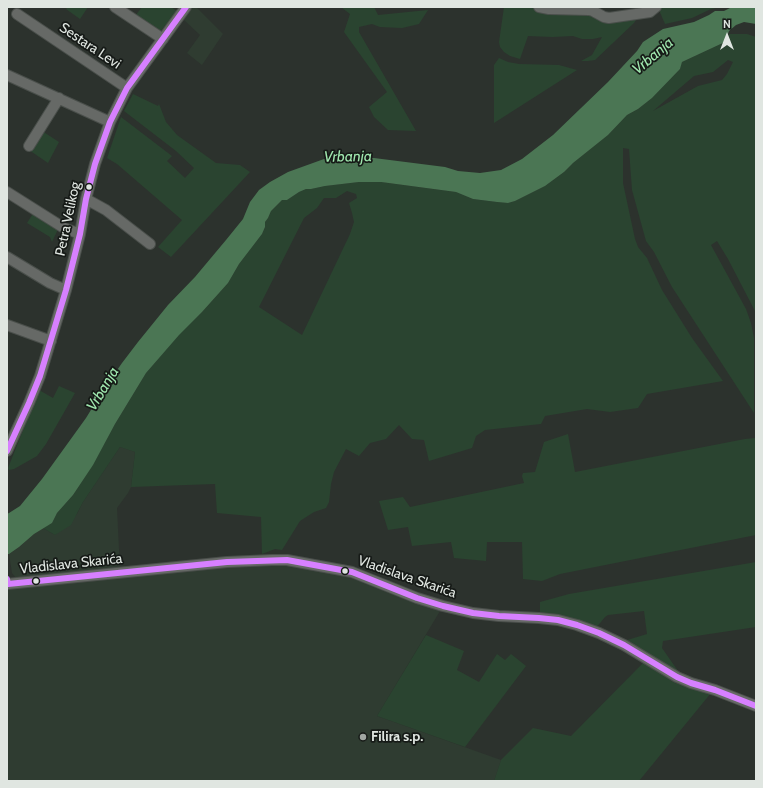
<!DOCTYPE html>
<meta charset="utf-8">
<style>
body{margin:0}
#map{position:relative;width:763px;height:788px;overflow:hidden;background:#2c322d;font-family:Cabin,sans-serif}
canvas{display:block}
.frame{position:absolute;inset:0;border:8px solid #e0e6e1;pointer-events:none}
.north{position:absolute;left:707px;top:16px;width:40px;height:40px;-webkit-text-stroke:3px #161a17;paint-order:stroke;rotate:0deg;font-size:11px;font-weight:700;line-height:16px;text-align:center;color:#e0e6e1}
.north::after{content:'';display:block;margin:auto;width:14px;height:18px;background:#e0e6e1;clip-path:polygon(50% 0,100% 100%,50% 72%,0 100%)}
</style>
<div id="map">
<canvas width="763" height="788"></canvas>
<div class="frame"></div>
<div class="north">N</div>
</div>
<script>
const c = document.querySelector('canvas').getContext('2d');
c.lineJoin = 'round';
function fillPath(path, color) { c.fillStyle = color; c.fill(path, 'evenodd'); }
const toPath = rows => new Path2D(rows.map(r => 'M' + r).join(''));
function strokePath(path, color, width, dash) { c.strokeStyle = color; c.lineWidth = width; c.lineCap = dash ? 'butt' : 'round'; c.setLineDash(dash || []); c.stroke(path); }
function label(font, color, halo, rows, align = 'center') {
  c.font = font + ' Cabin,sans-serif'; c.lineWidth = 3.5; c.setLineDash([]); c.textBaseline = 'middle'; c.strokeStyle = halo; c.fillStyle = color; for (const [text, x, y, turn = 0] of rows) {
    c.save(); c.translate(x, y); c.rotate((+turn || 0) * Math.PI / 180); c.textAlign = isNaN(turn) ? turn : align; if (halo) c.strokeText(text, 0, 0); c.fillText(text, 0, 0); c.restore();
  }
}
const built = toPath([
 [192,7,196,7,223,34,202,65,187,53,200,35,183,19],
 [120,447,135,452,131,487,128,493,117,508,120,570,19,579,16,578,12,573,9,554,19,547,34,534,43,528,55,535,77,514,83,502],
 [272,560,322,567,443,606,377,716,501,760,494,781,7,781,7,584]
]);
const green = toPath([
 [68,7,88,7,80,19,66,9],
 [142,7,171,7,177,11,160,32,135,16],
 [341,7,374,7,378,15,428,10,419,24,402,28,380,27,372,24,359,27,359,32,416,131,388,130,374,117,369,107,387,92,344,32,350,14],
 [504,7,533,7,543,11,636,20,634,23,595,60,588,61,581,61,592,55,602,37,593,39,582,39,573,36,553,37,528,36,520,59,510,56,504,52,500,47,499,42],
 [661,7,721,7,711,9,692,18,665,24,659,10],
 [729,34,747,34,756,37,756,313,728,259,717,241,711,245,746,309,751,323,754,338,754,413,672,287,654,252,646,241,632,190,629,149,623,148,623,183,635,239,638,247,647,258,662,290,692,338,723,381,647,394,638,408,610,412,587,409,545,416,541,424,485,430,476,436,472,448,429,461,424,440,412,439,399,425,386,439,370,443,359,456,346,449,334,472,331,484,329,502,326,508,314,512,300,521,282,550,275,549,262,554,261,517,217,513,215,484,131,487,135,452,120,447,83,502,71,525,55,535,43,528,52,523,57,513,73,495,93,464,115,424,146,373,178,335,202,312,228,283,239,264,262,234,265,227,265,222,268,218,271,211,282,200,287,200,299,192,306,189,311,189,325,186,359,182,381,182,456,192,473,199,497,202,508,203,515,201,545,186,564,172,573,163,608,135,627,115,638,109,652,98,680,69,682,62,725,42],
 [728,60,733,62,727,74,722,80,698,86,653,111,694,76,713,72],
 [347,191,356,194,357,198,349,203,352,213,354,222,350,234,302,335,259,307,304,218,317,208,324,198,336,198],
 [499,58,508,62,519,64,559,65,577,70,494,123,494,65],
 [133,94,158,106,159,104,166,122,177,135,216,163,240,165,250,172,171,257,158,247,182,220,117,164,107,158,121,117,172,156,167,161,185,178,194,168,176,151,124,111],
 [42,131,59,142,48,163,29,150],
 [34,212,59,227,52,242,50,237,27,223],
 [59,386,75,393,46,444,37,456,14,469,9,470,8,468,39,390,53,398],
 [568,434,575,472,745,439,755,438,756,535,560,574,542,581,523,579,522,542,487,542,486,561,454,558,451,542,412,546,408,527,388,530,379,501,403,497,410,507,524,483,522,476,523,473,535,472,544,442],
 [756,562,756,627,663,641,662,648,678,671,624,641,647,634,644,611,608,615,605,617,596,628,540,613,540,602,569,594],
 [426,635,464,651,457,670,479,682,497,654,505,660,511,654,526,666,465,747,377,716],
 [644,662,711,693,639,781,494,781,501,760,533,728,571,736]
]);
const water = toPath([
 [732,7,756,7,756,24,744,22,736,25,729,31,725,42,682,62,680,69,652,98,638,109,627,115,608,135,573,163,564,172,545,186,515,201,508,203,497,202,473,199,456,192,381,182,359,182,325,186,311,189,306,189,299,192,287,200,282,200,271,211,268,218,265,222,265,227,262,234,239,264,228,283,202,312,179,335,146,373,115,424,93,465,73,495,57,513,52,523,34,534,19,547,9,554,7,554,7,514,9,513,20,506,42,479,86,418,102,392,122,363,138,342,168,305,195,277,226,240,243,219,250,202,259,190,270,182,288,172,324,159,374,158,445,167,458,171,480,173,501,170,522,159,553,135,608,82,637,51,643,42,663,29,694,22,709,15,715,11,724,11]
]);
const minor = toPath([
 [115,7,163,39],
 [539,7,549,9,589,10,593,11,604,17,609,18,650,12,656,7],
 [17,14,127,88],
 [7,75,110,122],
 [29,146,59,98],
 [7,192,64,228,80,234],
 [86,199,106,210,150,244],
 [7,257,50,283,66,290],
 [7,325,51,341],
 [7,451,29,403,40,376,66,290,80,234,86,199,95,164,110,122,127,88,186,7],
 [7,584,227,562,272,560,287,560,352,572,417,598,443,606,473,613,499,616,539,618,558,620,577,625,599,633,624,645,677,677,691,683,715,690,756,706]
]);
const bus1 = toPath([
 [7,451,29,403,40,376,66,290,80,234,86,199,95,164,110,122,127,88,186,7],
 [7,579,8,584,227,562,287,560,352,572,417,598,443,606,473,613,499,616,539,618,558,620,577,625,599,633,624,645,677,677,691,683,715,690,756,706]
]);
const markers = [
 [89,187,3.5,"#e0e6e1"],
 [345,571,3.5,"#e0e6e1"],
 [36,581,3.5,"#e0e6e1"],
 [363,737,4,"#a1a7a2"]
];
const streetNames = [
 ["Sestara Levi",90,46,34],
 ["Petra Velikog",68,219,-78],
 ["Vladislava Skarića",71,564,-6],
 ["Vladislava Skarića",407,577,19]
];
const poiNames = [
 ["Filira s.p.",371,737]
];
const waterNames = [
 ["Vrbanja",653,56,-40],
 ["Vrbanja",348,157,-1],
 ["Vrbanja",103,389,-59]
];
fillPath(built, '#2f3c31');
fillPath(green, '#2a4430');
fillPath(water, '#4b7654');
strokePath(minor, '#4a4f4b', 12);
strokePath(minor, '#666966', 10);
strokePath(bus1, '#d780ff', 6);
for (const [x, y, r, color] of markers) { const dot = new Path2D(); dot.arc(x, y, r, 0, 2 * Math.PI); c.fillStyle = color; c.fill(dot); strokePath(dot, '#161a17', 1.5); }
label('14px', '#e0e6e1', '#161a17', streetNames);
label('bold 14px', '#e0e6e1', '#161a17', poiNames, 'left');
label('italic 15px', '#a0e8af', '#161a17', waterNames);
</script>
